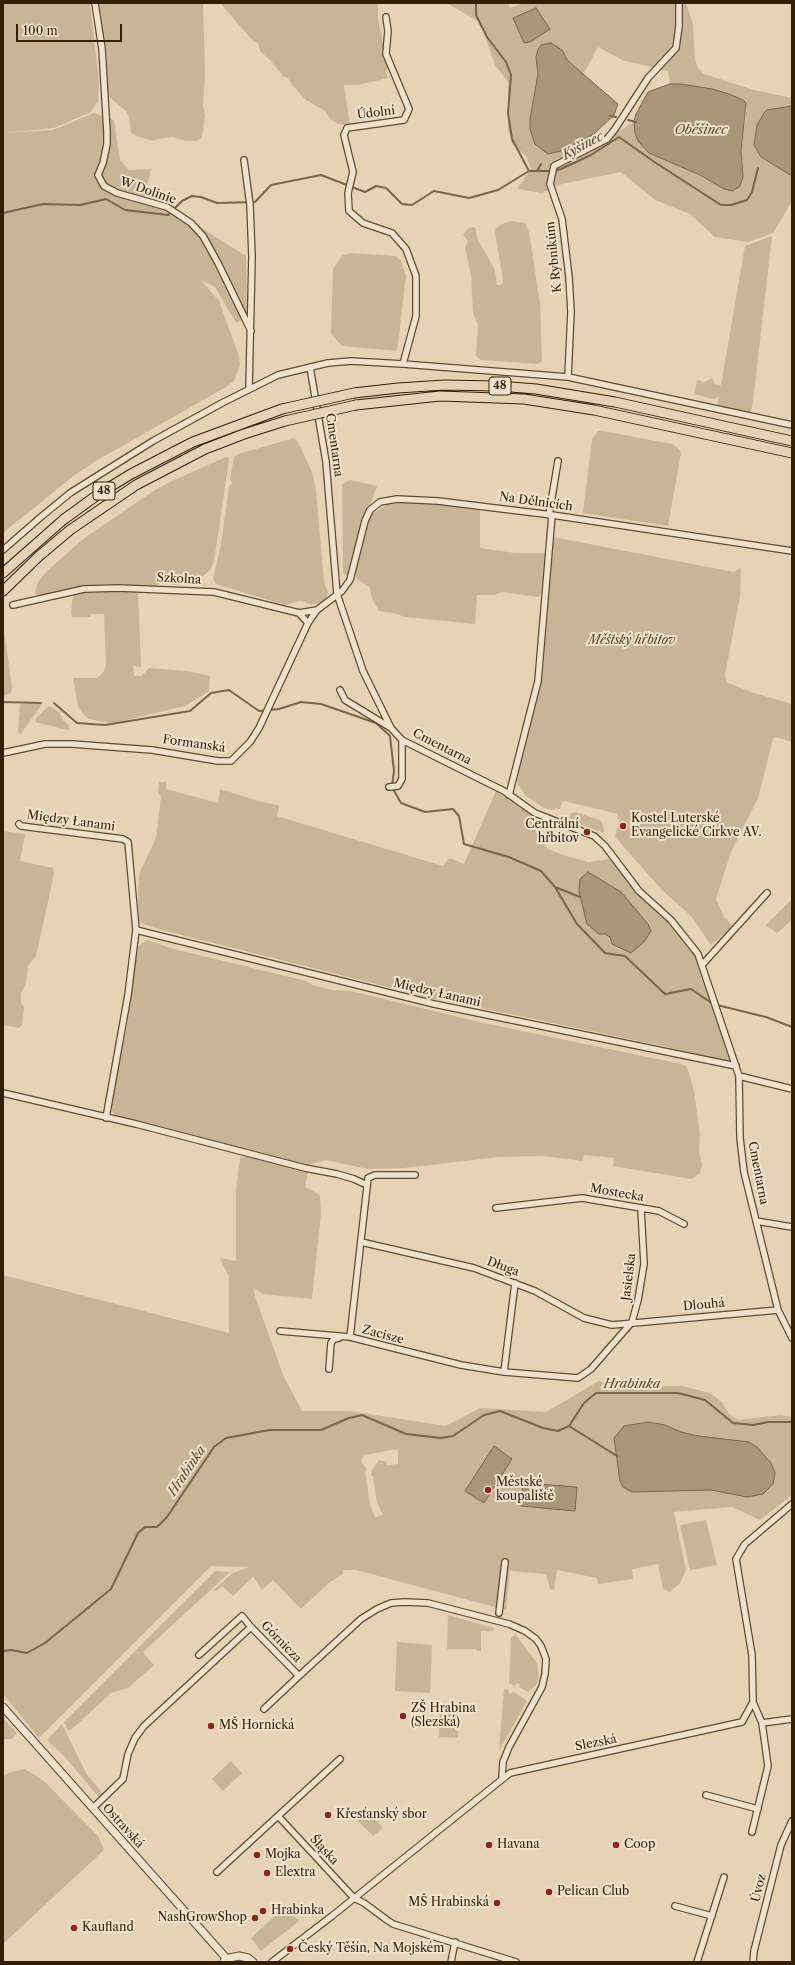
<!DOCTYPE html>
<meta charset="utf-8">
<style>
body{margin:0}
#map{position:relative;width:795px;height:1965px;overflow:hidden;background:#e6d3b5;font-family:"Libre Caslon Text",serif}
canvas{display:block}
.frame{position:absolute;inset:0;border:4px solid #341e02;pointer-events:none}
.scale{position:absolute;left:16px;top:24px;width:106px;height:18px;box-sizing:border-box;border:2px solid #341e02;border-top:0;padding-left:5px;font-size:12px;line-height:14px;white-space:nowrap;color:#341e02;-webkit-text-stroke:3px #efe2cf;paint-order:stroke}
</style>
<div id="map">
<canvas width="795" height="1965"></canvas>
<div class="frame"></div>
<div class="scale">100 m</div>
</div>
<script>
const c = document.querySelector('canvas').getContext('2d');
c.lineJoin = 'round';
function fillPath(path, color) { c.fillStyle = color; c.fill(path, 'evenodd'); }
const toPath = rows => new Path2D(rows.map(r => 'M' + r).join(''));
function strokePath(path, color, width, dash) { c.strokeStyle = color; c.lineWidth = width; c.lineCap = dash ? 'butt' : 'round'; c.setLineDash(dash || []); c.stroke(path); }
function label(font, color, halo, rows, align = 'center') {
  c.font = font + ' "Libre Caslon Text",serif'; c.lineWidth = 4; c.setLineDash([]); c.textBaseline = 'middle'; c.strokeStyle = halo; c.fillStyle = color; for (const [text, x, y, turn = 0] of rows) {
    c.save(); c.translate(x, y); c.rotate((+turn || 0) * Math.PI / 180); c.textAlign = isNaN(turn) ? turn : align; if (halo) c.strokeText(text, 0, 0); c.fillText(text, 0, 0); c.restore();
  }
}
const green = toPath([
 [3,3,90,3,99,83,98,101,91,112,54,128,3,133],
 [99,3,203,3,205,73,203,106,205,115,202,138,197,141,185,141,173,137,157,139,153,141,136,136,131,132,129,116,126,111,108,96],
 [220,3,378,3,378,19,388,64,386,73,388,78,358,85,344,85,350,125,338,124,330,119,325,111,306,100,293,86,288,78,283,76,270,60,260,51,258,43,254,42],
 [446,3,508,3,510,8,523,3,686,3,693,24,695,60,698,68,704,74,754,90,792,98,792,106,764,113,757,125,754,145,761,157,792,176,792,201,773,233,748,242,715,237,690,214,655,200,621,172,562,184,542,193,517,189,531,169,526,156,512,144,508,128,508,82,495,65,480,22],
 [541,45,562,50,568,61,583,75,598,47,622,60,668,71,670,84,681,84,712,89,743,100,746,112,741,151,743,177,724,189,700,175,649,153,635,133,634,122,616,133,594,134,555,153,530,129,531,109,534,102,538,74,536,57,538,49],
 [94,113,114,120,120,160,129,170,151,169,144,199,189,220,246,256,247,317,236,323,215,287,201,280,219,301,239,356,240,365,234,381,226,387,94,462,72,477,3,533,3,133,53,130],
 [512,221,525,223,529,232,540,303,542,361,538,364,481,360,476,356,478,325,473,313,471,275,465,248,468,241,463,235,468,228,474,227,476,229,477,238,495,270,497,285,500,285,503,283,502,273,495,233,496,228,502,224],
 [772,236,753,401,751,413,717,406,719,397,712,399,694,394,697,380,705,382,712,378,715,384,721,385,745,246],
 [352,253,396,256,401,261,406,276,397,351,342,346,331,334,333,269,343,255],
 [598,431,603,431,672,444,679,449,681,453,668,526,583,513,592,439],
 [294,438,298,442,312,472,316,490,324,582,328,592,326,599,322,602,312,605,301,601,284,605,278,603,216,584,213,579,221,545,229,487,232,483,230,479,234,457,238,454],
 [226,457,229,458,229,460,214,561,210,570,203,576,183,584,173,585,164,582,154,586,101,584,39,596,36,594,35,592,38,582,47,571,83,539,155,490,172,481],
 [350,480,377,486,370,505,362,519,353,561,349,573,346,576,343,573,342,484],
 [401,503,427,503,480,508,480,548,515,553,545,553,543,590,539,597,502,592,495,595,477,595,475,624,405,617,394,613,379,611,372,599,370,588,356,578,356,570,364,533,367,521,372,514,388,504],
 [553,537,734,572,741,568,740,596,725,675,726,680,728,683,751,692,792,704,792,742,775,737,773,739,758,798,731,852,716,899,724,917,733,926,711,945,692,917,663,891,615,837,620,819,617,819,618,814,564,801,562,802,560,809,555,808,554,810,544,808,525,795,518,784,516,772,543,672],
 [93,591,138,592,141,667,133,666,134,676,142,676,149,668,187,671,210,676,209,691,185,706,122,721,110,723,89,719,84,715,78,707,73,678,97,678,103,673,106,665,104,614,91,614,90,617,72,617,71,612,73,595],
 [3,624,12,687,11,693,3,696],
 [20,704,42,704,20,735,18,731],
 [49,706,59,712,63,720,72,728,68,726,70,729,67,730,35,722,37,717],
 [159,782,166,782,166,789,218,803,220,789,262,802,279,805,277,816,443,866,449,858,464,864,496,791,531,814,538,837,548,849,563,855,588,862,612,859,639,895,674,927,698,959,730,1062,658,1045,448,1001,450,997,443,995,441,1000,435,999,158,929,143,924,139,920,138,900,139,874,156,838,161,796,158,793],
 [575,812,600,820,603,824,604,833,569,820,571,813],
 [3,831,25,834,20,861,53,868,54,874,36,956,28,966,26,983,21,994,21,1003,24,1007,22,1025,19,1028,3,1025],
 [792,899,792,920,777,933,766,925],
 [147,940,174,949,306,981,313,985,332,990,351,991,479,1022,681,1064,686,1066,688,1070,694,1091,700,1135,699,1152,702,1165,700,1173,692,1179,613,1166,614,1158,584,1155,583,1161,544,1156,499,1157,404,1168,368,1169,326,1160,306,1165,116,1116,112,1111,111,1101,127,1027,136,948],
 [251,1156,308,1172,305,1187,320,1195,321,1212,312,1299,263,1294,254,1288,255,1296,283,1375,302,1411,350,1411,446,1426,480,1408,546,1412,599,1381,615,1387,638,1390,655,1386,682,1386,710,1393,722,1402,729,1414,738,1420,781,1415,792,1417,792,1495,760,1520,732,1507,674,1512,686,1570,680,1583,670,1592,663,1589,658,1564,632,1569,633,1579,598,1584,597,1578,557,1570,554,1590,550,1589,546,1574,510,1571,506,1610,356,1570,343,1570,343,1574,330,1582,302,1608,300,1608,273,1580,262,1590,253,1577,233,1596,222,1586,216,1591,214,1590,231,1574,249,1567,211,1566,39,1738,3,1694,3,1275,229,1333,229,1277,220,1258,236,1261,236,1190,240,1158],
 [648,1422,665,1425,681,1432,698,1436,749,1442,747,1497,711,1490,632,1492,620,1481,614,1438,633,1424],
 [398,1449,398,1464,387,1465,387,1462,379,1460,372,1470,371,1476,373,1476,377,1502,383,1515,375,1517,370,1505,365,1470,367,1470,361,1461,364,1455],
 [706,1520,717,1565,690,1570,680,1525],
 [215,1571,230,1572,143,1652,154,1665,128,1688,111,1693,71,1730,68,1730,64,1722],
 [448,1615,494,1628,493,1631,481,1631,481,1651,477,1651,476,1649,447,1649],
 [515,1634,537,1663,539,1678,536,1685,528,1692,519,1687,520,1685,517,1683,515,1686,509,1683,511,1638],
 [397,1642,432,1645,430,1693,395,1691],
 [504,1689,509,1690,508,1693,511,1694,513,1691,527,1701,499,1751],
 [440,1705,459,1706,458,1738,439,1737],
 [3,1718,17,1733,12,1739,3,1739],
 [62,1724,86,1773,103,1794,98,1796,64,1756,47,1740],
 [231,1761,242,1773,223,1791,212,1779],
 [24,1769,37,1776,46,1783,98,1836,104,1850,3,1944,3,1776,11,1772],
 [367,1811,383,1828,373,1836,357,1820],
 [285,1906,299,1921,261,1951,251,1938]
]);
const water = toPath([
 [536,8,550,29,530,42,524,43,513,18,536,8],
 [551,43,562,50,568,61,618,104,614,115,594,134,561,151,548,154,535,144,530,129,530,119,538,74,536,57,538,49,541,45,551,43],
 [670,84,681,84,712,89,729,94,743,100,746,103,741,151,743,177,740,186,733,191,724,189,700,175,649,153,638,141,635,133,634,122,636,114,648,92,670,84],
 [792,106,792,176,761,157,754,145,757,125,764,113,767,110,792,106],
 [588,872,621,892,648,924,651,931,644,942,631,953,612,944,610,937,605,934,599,934,587,924,579,891,580,879,588,872],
 [648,1422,665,1425,681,1432,698,1436,749,1442,757,1447,771,1463,775,1473,773,1484,763,1494,747,1497,711,1490,632,1492,623,1487,620,1481,614,1438,624,1426,648,1422],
 [494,1446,512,1459,484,1503,465,1491,494,1446],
 [523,1483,577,1487,575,1511,521,1506,523,1483]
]);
const stream = toPath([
 [476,3,476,15,487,37,506,62,511,75,508,113,512,139,529,171,551,171,561,169,591,155,619,137,653,161,721,205,731,205,747,200,752,192,758,168],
 [610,116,616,117],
 [628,120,636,122],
 [537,171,541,164],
 [3,213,43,204,80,205,106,199,125,210,168,215,182,201,192,196,201,197,217,203,255,202,271,185,321,175,365,192,376,186,386,188,402,204,412,205,434,191,469,198,498,190,529,171],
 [3,702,41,703],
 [54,703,77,723,105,725,190,711,211,693,229,690,259,711,279,709,301,702,321,704,376,723,390,736,394,771,392,787,401,803,425,812,453,809,459,816,464,844,509,857,541,871,555,887,580,897],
 [555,887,577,924,605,953,625,956,665,994,691,989,713,1004],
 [717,1005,766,1017,792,1027],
 [569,1426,617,1456],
 [3,1651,11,1650,27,1653,45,1643,111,1589,138,1533,145,1527,157,1527,167,1517,214,1447,226,1438,270,1430,321,1430,349,1418,362,1415,406,1434,441,1438,453,1436,484,1415,500,1411,543,1428,558,1431,569,1426,584,1403,596,1393,678,1393,705,1400,733,1423,753,1425,768,1422,792,1422]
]);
const minor = toPath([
 [95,3,102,49,107,132,107,144,103,163,98,175,104,186,117,193,167,207,191,223,203,236,218,263,251,331],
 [386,17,388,31,386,54,409,109,404,120,347,128,344,135,353,172,348,193,349,211,363,223,392,233,406,249,416,276,416,316,403,364],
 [244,160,250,205,252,257,249,389],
 [310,367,326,462,337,594,363,671,391,728,402,740,504,791,535,813,594,836,605,846,639,891,671,920,698,954,739,1076,740,1138,744,1172,778,1310,792,1338],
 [568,377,571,312,569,277,562,219,550,184,554,166,607,139,615,129,648,78,676,48,679,26,679,3],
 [549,515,558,461],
 [3,550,42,516,70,493,153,441,222,403,278,375,328,363,351,361,403,364,568,377,792,425],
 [13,605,84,589,118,588,214,592,299,613,317,610,342,591,350,580,365,521,370,510,380,502,397,499,438,501,552,515,792,551],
 [299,613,308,623],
 [340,690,345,700,391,728],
 [3,753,45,744,72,744,152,750,218,761,231,761,250,742,259,728,308,623,317,610],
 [389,787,398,786,402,779,402,740],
 [509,795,538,681,552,515],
 [19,824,21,826,123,839,128,842,136,930,128,995,106,1118],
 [136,930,434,1004,736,1066],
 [702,965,767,893],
 [739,1076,792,1089],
 [3,1093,136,1124,305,1168,337,1174,354,1179,367,1185],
 [496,1208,582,1198,659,1211,684,1224],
 [756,1221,792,1227],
 [361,1242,474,1268,535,1291,584,1318,612,1325,778,1310],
 [280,1331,350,1337,461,1365,504,1372,578,1378,591,1369,632,1322,638,1300,644,1264,641,1209],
 [350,1337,368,1178,375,1175,415,1175],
 [329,1369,331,1343,334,1339,339,1338],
 [504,1372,515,1283],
 [499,1613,505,1562],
 [199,1655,242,1616,251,1627],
 [264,1709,299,1676],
 [762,1723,792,1719],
 [706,1795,758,1809],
 [93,1808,123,1779,128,1754,135,1738,144,1726,251,1627,299,1676,361,1619,377,1609,391,1603,404,1602,428,1603,509,1624,525,1631,536,1639,541,1646,546,1659,545,1674,542,1687,509,1747,503,1762,502,1777],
 [278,1816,354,1898,364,1903,387,1920,393,1924,516,1962],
 [752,1832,768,1766,762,1723,753,1702],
 [217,1872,340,1759],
 [675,1906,712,1916],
 [272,1962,332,1916,510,1773,742,1722,753,1702,752,1655,736,1559,745,1544,792,1504],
 [451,1962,455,1942],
 [697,1962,724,1877],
 [753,1962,754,1951,781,1845,792,1821]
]);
const tertiary = toPath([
 [3,1707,227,1959],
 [224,1961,230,1958,239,1956,248,1958,253,1962]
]);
const trunk = toPath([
 [354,393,398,388,444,385,498,386,536,389,615,402,792,441],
 [356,405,440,396,524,399,594,410,792,453],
 [3,573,63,520,100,493,131,474,193,442,282,409],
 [3,591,38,557,70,530,136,485,205,449,244,434,285,421]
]);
const trunkBridge = toPath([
 [282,409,354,393],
 [285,421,356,405]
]);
const markers = [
 [623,826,4,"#8f2418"],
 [587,832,4,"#8f2418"],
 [488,1490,4,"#8f2418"],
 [403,1716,4,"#8f2418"],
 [211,1726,4,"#8f2418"],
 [328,1815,4,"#8f2418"],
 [489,1845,4,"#8f2418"],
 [616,1845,4,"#8f2418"],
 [257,1855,4,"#8f2418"],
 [267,1873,4,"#8f2418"],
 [549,1892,4,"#8f2418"],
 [497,1903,4,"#8f2418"],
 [263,1911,4,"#8f2418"],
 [255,1918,4,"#8f2418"],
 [74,1928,4,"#8f2418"],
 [290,1949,4,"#8f2418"]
];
const shields = [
 [500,386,22],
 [104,491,22]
];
const shieldNames = [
 ["48",500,386],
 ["48",104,491]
];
const streetNames = [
 ["Údolní",376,113,-7],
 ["W Dolinie",148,191,19],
 ["K Rybníkům",554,257,-96],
 ["Cmentarna",334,445,82],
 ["Na Dělnicích",536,502,8],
 ["Szkolna",179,579,3],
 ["Formanská",194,744,8],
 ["Cmentarna",442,747,27],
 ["Między Łanami",71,821,8],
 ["Między Łanami",437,993,13],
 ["Cmentarna",758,1173,79],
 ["Mostecka",617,1193,10],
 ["Długa",503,1267,20],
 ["Jasielska",629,1277,-83],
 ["Dlouhá",704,1305,-5],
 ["Zacisze",383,1335,15],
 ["Górnicza",281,1642,46],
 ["Slezská",596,1743,-11],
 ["Ostravská",123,1826,48],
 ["Śląska",324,1850,47],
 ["Úvoz",759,1888,-76]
];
const parkNames = [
 ["Městský hřbitov",632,641]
];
const poiNames = [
 ["Kostel Luterské",631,819],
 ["Evangelické Církve AV.",631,833],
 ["Centrální",579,825,"right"],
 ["hřbitov",579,839,"right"],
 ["Městské",496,1483],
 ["koupaliště",496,1497],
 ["ZŠ Hrabina",411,1709],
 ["(Slezská)",411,1723],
 ["MŠ Hornická",219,1726],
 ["Křesťanský sbor",336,1815],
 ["Havana",497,1845],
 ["Coop",624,1845],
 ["Mojka",265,1855],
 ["Elextra",275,1873],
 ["Pelican Club",557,1892],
 ["MŠ Hrabinská",489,1903,"right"],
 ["Hrabinka",271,1911],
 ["NashGrowShop",247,1918,"right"],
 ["Kaufland",82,1928],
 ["Český Těšín, Na Mojském",298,1949]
];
const waterNames = [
 ["Oběšinec",701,130],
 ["Kyšinec",583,146,-28],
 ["Hrabinka",632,1384],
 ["Hrabinka",187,1471,-56]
];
fillPath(green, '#c8b497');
fillPath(water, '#a99578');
strokePath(water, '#7a6549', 1);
strokePath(stream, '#7a6549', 2);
strokePath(minor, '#604b2f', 8);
strokePath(tertiary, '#604b2f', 9);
strokePath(trunk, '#341e02', 11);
strokePath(minor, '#efe2cf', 5.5);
strokePath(tertiary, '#efe2cf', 7);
strokePath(trunk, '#e6d3b5', 9);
strokePath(trunkBridge, '#341e02', 11, []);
strokePath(trunkBridge, '#e6d3b5', 9);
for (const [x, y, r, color] of markers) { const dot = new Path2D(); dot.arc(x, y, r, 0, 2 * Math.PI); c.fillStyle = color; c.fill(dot); strokePath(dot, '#efe2cf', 1.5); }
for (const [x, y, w] of shields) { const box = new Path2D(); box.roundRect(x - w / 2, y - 9, w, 18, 3); c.fillStyle = '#efe2cf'; c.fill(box); strokePath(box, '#341e02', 1); }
label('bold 11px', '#341e02', null, shieldNames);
label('12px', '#341e02', '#efe2cf', streetNames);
label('italic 12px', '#594427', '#efe2cf', parkNames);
label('12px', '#341e02', '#efe2cf', poiNames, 'left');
label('italic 13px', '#5d482b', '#efe2cf', waterNames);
</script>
